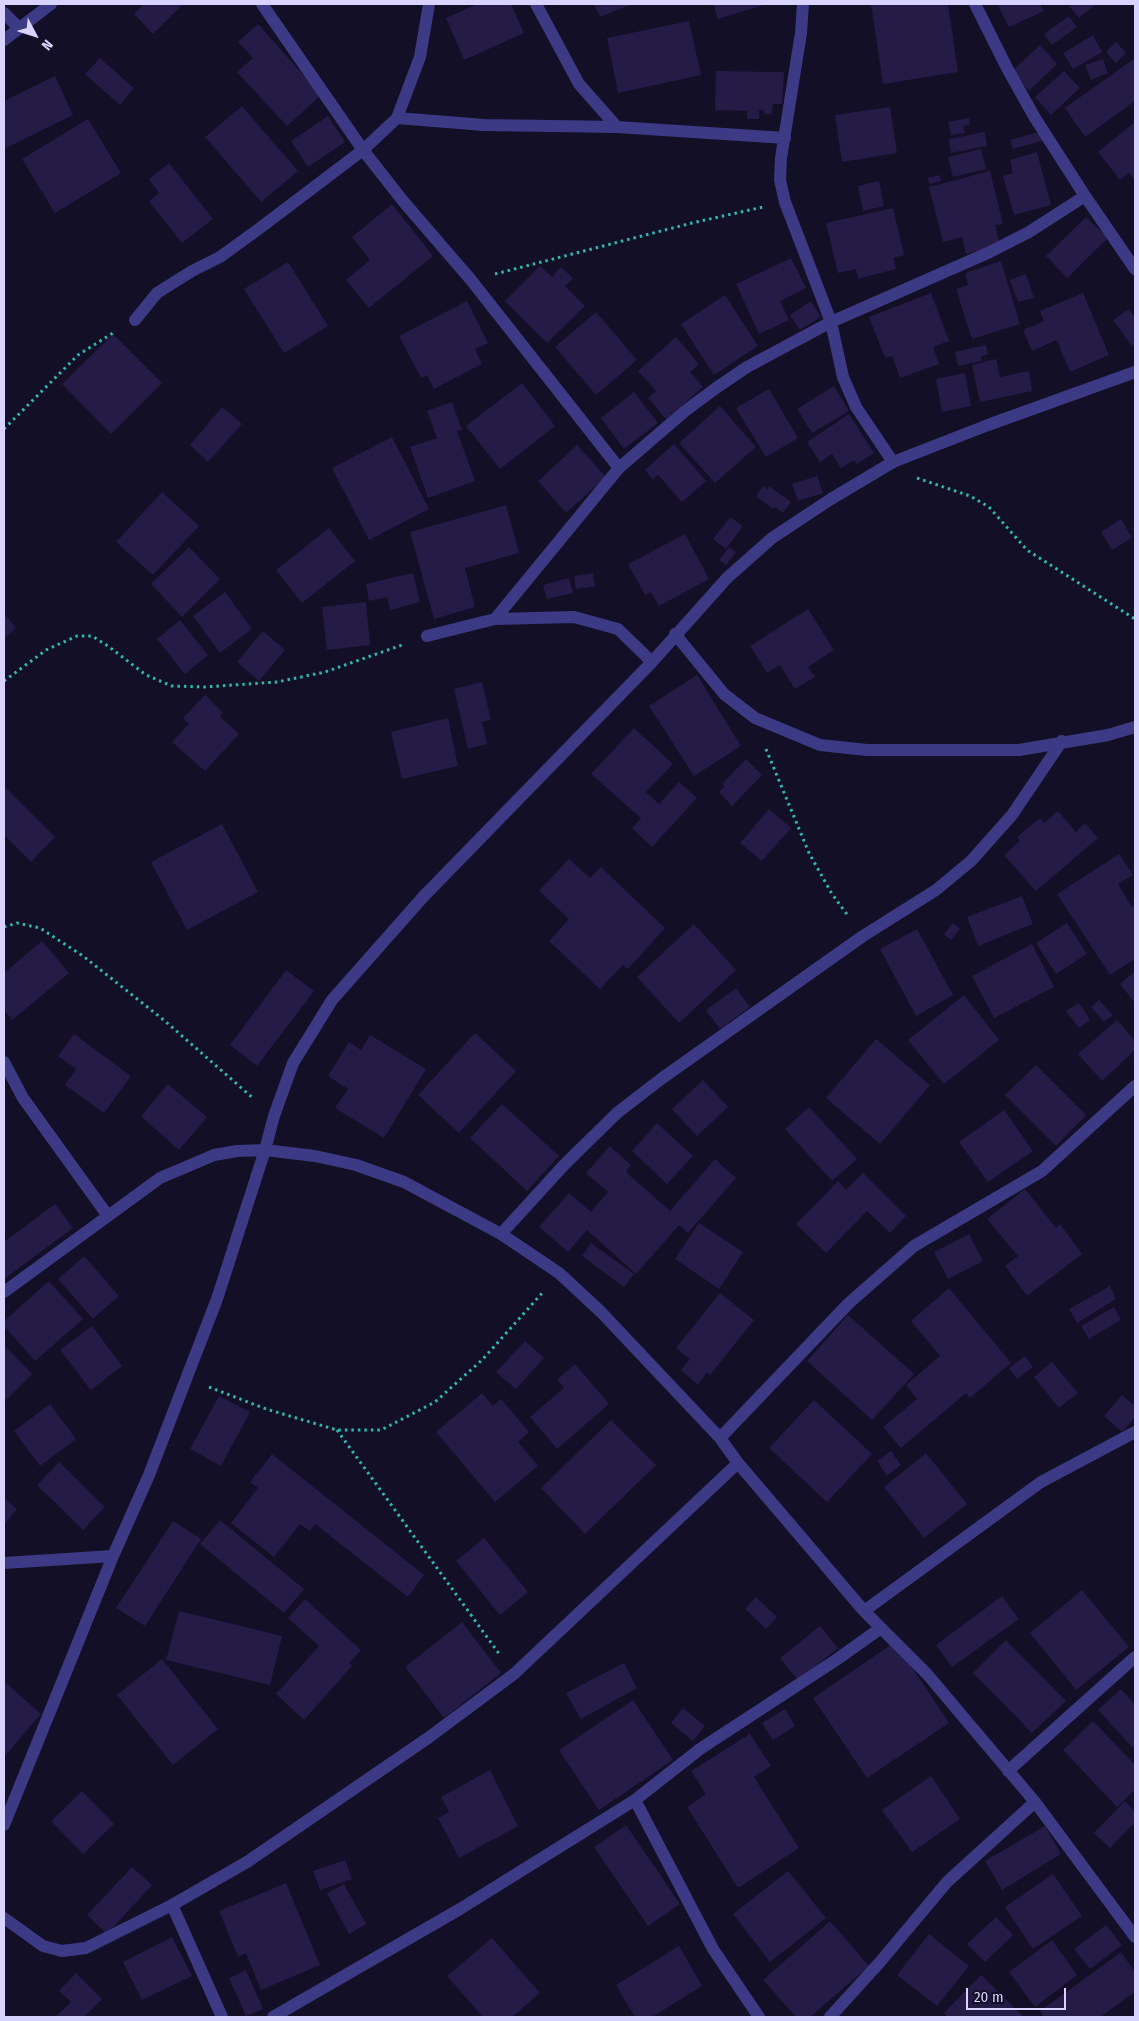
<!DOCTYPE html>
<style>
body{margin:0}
#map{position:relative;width:1139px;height:2021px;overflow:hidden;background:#130f26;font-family:"Fira Sans Condensed",sans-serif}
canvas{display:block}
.frame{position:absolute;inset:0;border:5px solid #d9d4ff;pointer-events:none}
.north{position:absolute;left:10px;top:10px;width:50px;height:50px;-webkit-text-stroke:4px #130f26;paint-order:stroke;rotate:130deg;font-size:14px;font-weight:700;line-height:20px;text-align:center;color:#d9d4ff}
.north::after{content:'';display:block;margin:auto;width:18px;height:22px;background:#d9d4ff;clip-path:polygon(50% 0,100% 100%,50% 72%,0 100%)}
.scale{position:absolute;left:966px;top:1988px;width:100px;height:22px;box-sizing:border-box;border:2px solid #d9d4ff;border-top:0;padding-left:6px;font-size:15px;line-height:18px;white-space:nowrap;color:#d9d4ff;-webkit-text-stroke:4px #130f26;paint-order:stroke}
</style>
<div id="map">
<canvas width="1139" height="2021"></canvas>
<div class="frame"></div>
<div class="north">N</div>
<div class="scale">20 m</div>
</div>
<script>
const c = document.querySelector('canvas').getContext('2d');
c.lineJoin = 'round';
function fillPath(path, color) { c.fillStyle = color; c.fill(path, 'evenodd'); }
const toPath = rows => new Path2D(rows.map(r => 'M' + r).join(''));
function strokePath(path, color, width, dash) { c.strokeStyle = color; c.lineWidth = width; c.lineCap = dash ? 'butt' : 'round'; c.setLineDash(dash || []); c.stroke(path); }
const building = toPath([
 [144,4,183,4,153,34,134,14],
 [477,4,511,4,524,33,464,60,446,18],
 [594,4,633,4,600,17],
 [713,4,767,4,718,19],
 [871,4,948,4,958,72,883,84],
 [997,4,1040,4,1044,11,1009,27],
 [1072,4,1096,4,1079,18,1069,6],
 [1069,16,1077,27,1052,45,1044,34],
 [689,21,701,75,618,93,607,38],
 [258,24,321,95,287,126,237,72,253,58,238,42],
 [1093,35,1102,52,1073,69,1063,53],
 [1116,42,1126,53,1116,63,1106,52],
 [1040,45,1057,64,1029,91,1012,71],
 [100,58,134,88,120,105,85,74],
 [1135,58,1135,101,1085,137,1065,108],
 [1103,59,1108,73,1091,80,1085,65],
 [716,71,784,72,782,104,773,104,772,114,764,114,764,110,759,110,759,119,747,119,747,111,715,110],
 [1064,71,1080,88,1051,115,1035,97],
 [55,76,73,115,4,149,4,101],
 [242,106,298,171,261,202,205,137],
 [890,107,897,153,842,162,835,115],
 [328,116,345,142,308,167,291,141],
 [969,118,970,125,963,126,965,133,951,135,948,122],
 [88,119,121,173,55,213,22,159],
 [1135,122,1135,180,1129,173,1120,180,1098,152],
 [1042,131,1045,140,1013,149,1010,140],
 [985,132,987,146,951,153,949,139],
 [981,149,986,169,953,177,948,157],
 [1037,152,1051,205,1014,215,1003,176,1013,173,1010,160],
 [169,163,213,219,182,243,149,201,159,193,149,179],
 [990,171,1003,224,995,225,1000,245,966,254,962,237,943,242,929,187],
 [940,175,941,181,929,184,928,178],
 [879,181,884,206,863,211,858,186],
 [392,204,433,256,369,308,346,280,370,260,352,237],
 [893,208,904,255,893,258,896,269,858,279,856,269,838,273,826,223],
 [1086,217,1108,238,1067,278,1046,256],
 [791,258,806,288,780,301,789,320,759,334,736,284],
 [1001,261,1020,324,972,339,956,289,968,285,965,273],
 [288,262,328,326,284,353,244,289],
 [540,266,552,277,561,267,573,278,565,286,585,306,547,343,505,301],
 [1026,274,1034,298,1018,302,1010,280],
 [931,293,949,341,933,347,939,364,900,378,892,356,885,358,869,317],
 [1083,293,1109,355,1070,372,1057,340,1032,351,1023,330,1044,321,1040,311],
 [725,295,758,346,714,375,681,324],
 [467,301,488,343,475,349,482,364,434,389,427,375,421,378,399,336],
 [811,301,821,317,800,330,790,315],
 [1129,309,1135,318,1135,344,1132,346,1113,320],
 [596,312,637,360,596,395,555,347],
 [113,334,162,383,111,434,62,384],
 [676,337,699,364,690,372,703,387,666,419,648,398,656,391,638,371],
 [986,345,988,355,981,356,982,361,958,366,955,352],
 [996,359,1000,377,1029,371,1032,391,980,402,972,365],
 [965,373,971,406,942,412,936,379],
 [522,383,555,426,500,469,466,426],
 [834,386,849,411,812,433,797,409],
 [769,389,798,438,766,457,736,408],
 [634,392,658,423,624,449,601,418],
 [452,402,462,430,457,431,475,481,428,498,410,447,437,438,427,411],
 [720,406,756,447,715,483,679,443],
 [222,407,242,424,208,462,190,445],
 [849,414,874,453,857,464,854,460,841,468,832,454,820,462,807,442],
 [392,437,429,509,369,540,332,468],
 [674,444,706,481,682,502,658,475,653,480,645,470],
 [577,445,606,477,566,513,538,481],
 [817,476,823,493,798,501,792,484],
 [763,486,767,489,769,486,791,502,783,513,775,507,773,509,756,496],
 [162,492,199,526,153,575,116,542],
 [506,505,519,553,465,568,475,607,434,619,410,532],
 [730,517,743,526,726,549,713,539],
 [1121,519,1132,538,1112,550,1101,532],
 [329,528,355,561,302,603,276,570],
 [685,534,709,579,659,606,651,592,645,595,628,564],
 [189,547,220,579,182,617,151,584],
 [729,547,736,552,726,565,719,560],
 [413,573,420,602,390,610,387,597,369,601,366,584],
 [593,573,595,586,576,589,574,576],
 [569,578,573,593,547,599,543,585],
 [225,592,252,629,220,653,193,616],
 [366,602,370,645,327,650,322,607],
 [808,609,834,650,808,667,815,677,795,689,780,665,767,673,750,646],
 [4,613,16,628,4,639],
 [180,620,208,655,185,674,157,639],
 [263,631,285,650,259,681,237,662],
 [697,675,741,746,694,776,649,706],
 [482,682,491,720,482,722,487,744,468,749,454,689],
 [205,695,223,713,220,717,239,734,205,771,172,742,189,724,183,718],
 [448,718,458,766,402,779,391,732],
 [634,728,673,764,646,792,659,804,679,782,697,798,652,847,632,828,641,818,591,774],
 [746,759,762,775,732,806,719,792,725,786,722,784],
 [4,786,55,837,31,862,4,835],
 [769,809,791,828,762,861,740,843],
 [1058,811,1076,832,1085,823,1098,838,1036,891,1004,855,1020,841,1017,837,1040,818,1044,823],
 [222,824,258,892,187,930,151,862],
 [1119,854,1133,875,1118,884,1132,907,1135,904,1135,959,1110,975,1057,894],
 [569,859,590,878,601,867,665,928,628,969,623,965,600,989,549,941,569,919,539,891],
 [1022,896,1033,924,978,946,967,917],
 [953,923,960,929,951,940,944,934],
 [1067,923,1087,954,1056,974,1036,943],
 [694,924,736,970,679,1023,637,977],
 [917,929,953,995,916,1016,880,949],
 [42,941,69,973,12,1020,4,1010,4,973],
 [1032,944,1054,987,994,1018,972,976],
 [286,970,314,991,257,1066,230,1045],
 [1135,971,1135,1003,1120,984],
 [736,988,750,1007,720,1029,706,1010],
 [964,995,999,1040,944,1084,908,1040],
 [1099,1000,1113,1015,1104,1022,1091,1007],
 [1079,1003,1090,1020,1079,1028,1066,1011],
 [1117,1020,1135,1041,1135,1050,1102,1081,1078,1054],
 [475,1033,516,1071,459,1133,418,1095],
 [74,1034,131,1076,104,1113,65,1085,76,1069,58,1056],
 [370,1035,426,1069,384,1138,335,1108,348,1089,328,1076,349,1042,361,1050],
 [876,1039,930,1085,880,1144,826,1098],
 [1036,1065,1086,1115,1056,1146,1005,1095],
 [703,1080,728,1107,697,1136,672,1109],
 [168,1084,207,1117,179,1150,141,1116],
 [502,1104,559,1156,527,1191,470,1138],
 [809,1107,857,1159,832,1181,785,1129],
 [1004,1110,1033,1151,988,1182,959,1142],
 [657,1123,693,1156,667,1184,632,1151],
 [610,1146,631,1165,626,1172,670,1211,715,1159,736,1178,688,1233,679,1225,636,1274,587,1230,568,1252,539,1227,569,1193,591,1212,608,1192,586,1173],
 [863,1173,906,1216,890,1233,867,1211,826,1253,796,1224,838,1181,846,1190],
 [1025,1189,1056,1228,1060,1224,1082,1254,1027,1296,1005,1266,1018,1256,987,1219],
 [55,1204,73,1228,4,1279,4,1242],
 [699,1223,743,1252,719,1289,675,1259],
 [969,1234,983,1261,948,1279,934,1252],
 [591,1243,634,1274,624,1287,582,1256],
 [84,1256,119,1296,93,1319,58,1279],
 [49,1281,83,1319,35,1361,4,1326,4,1321],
 [1110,1286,1116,1299,1077,1323,1069,1309],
 [949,1288,1011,1363,970,1398,966,1393,901,1448,883,1427,917,1399,906,1385,940,1356,911,1321],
 [720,1293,754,1320,710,1375,707,1372,698,1385,681,1370,690,1359,676,1348],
 [1114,1307,1121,1320,1089,1339,1081,1326],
 [848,1315,914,1374,872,1420,807,1361],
 [92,1326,122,1366,91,1390,60,1350],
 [525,1341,544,1358,516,1389,496,1372],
 [4,1345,32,1374,4,1402],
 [1025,1356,1033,1367,1017,1379,1009,1368],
 [1052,1362,1078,1393,1059,1408,1034,1377],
 [575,1364,609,1404,557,1449,530,1417,564,1388,557,1380],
 [482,1393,493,1406,501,1399,529,1432,518,1442,538,1466,495,1502,436,1432],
 [1122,1395,1135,1406,1135,1417,1122,1432,1104,1416],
 [219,1396,250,1412,221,1466,190,1449],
 [814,1400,872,1454,827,1502,769,1448],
 [50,1404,76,1439,40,1466,14,1431],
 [611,1420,656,1465,585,1534,541,1488],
 [891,1451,901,1465,887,1476,877,1461],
 [926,1453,967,1504,924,1538,884,1487],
 [272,1454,424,1575,408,1597,315,1524,310,1531,300,1524,274,1557,231,1523,258,1488,250,1482],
 [59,1462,105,1507,83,1530,37,1485],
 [4,1498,17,1509,4,1525],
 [220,1520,304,1589,284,1613,200,1544],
 [173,1521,201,1539,145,1626,116,1608],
 [484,1538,528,1592,500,1615,456,1561],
 [1082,1590,1129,1647,1076,1690,1030,1633],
 [1002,1596,1019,1619,952,1667,936,1645],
 [756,1597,777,1617,766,1629,745,1609],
 [305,1599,361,1650,349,1663,352,1666,304,1720,276,1694,319,1646,288,1618],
 [179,1611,282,1636,270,1685,166,1660],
 [462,1622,501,1673,444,1718,405,1667],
 [820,1626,838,1648,798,1680,780,1658],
 [1006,1640,1066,1701,1032,1733,973,1673],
 [895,1642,949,1723,867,1778,813,1698],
 [162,1659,218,1729,173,1765,117,1695],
 [624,1663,637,1688,581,1719,566,1693],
 [4,1681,41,1714,4,1757],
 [1121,1689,1135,1704,1135,1750,1098,1710],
 [633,1700,673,1760,599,1810,559,1750],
 [683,1708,705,1726,693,1741,671,1723],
 [785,1709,795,1726,773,1740,762,1723],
 [1093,1721,1135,1765,1135,1790,1117,1807,1063,1750],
 [750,1734,771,1766,754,1777,799,1848,738,1888,687,1807,706,1794,691,1771],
 [490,1770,518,1826,459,1858,438,1818,449,1812,441,1797],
 [931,1776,960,1819,912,1852,882,1810],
 [82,1791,114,1824,83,1854,51,1821],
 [1125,1801,1135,1812,1135,1822,1110,1848,1094,1833],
 [626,1825,680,1904,648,1926,594,1847],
 [1045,1826,1061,1854,1002,1890,985,1861],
 [345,1860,352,1879,320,1890,313,1871],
 [132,1867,152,1885,107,1934,87,1915],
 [788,1871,826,1918,770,1962,733,1914],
 [1053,1874,1082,1916,1033,1949,1005,1907],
 [286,1883,320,1965,261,1990,246,1953,238,1957,219,1911],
 [344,1884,366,1924,349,1934,327,1893],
 [996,1917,1013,1935,985,1962,967,1944],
 [830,1921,869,1966,810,2017,796,2017,763,1980],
 [1106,1925,1122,1945,1090,1969,1074,1949],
 [929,1934,969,1966,937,2006,897,1975],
 [172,1937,192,1976,142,2000,123,1962],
 [492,1938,540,1993,512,2017,483,2017,447,1976],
 [1052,1940,1077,1975,1035,2007,1009,1972],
 [679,1946,702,1986,652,2017,635,2017,616,1985],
 [1121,1952,1135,1972,1135,1992,1100,2017,1044,2017,1040,2011],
 [246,1970,263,2009,246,2016,229,1978],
 [76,1973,102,1999,84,2017,55,2017,71,2002,59,1991],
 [981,1975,1024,2017,948,2017,944,2013]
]);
const path = toPath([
 [495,274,692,223,763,207],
 [4,429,78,355,116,331],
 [917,478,970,496,989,507,1027,550,1135,619],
 [4,681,46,650,77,636,92,636,108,646,146,675,172,686,204,687,277,682,325,672,405,644],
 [766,749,809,853,832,894,849,917],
 [4,927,17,923,40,928,83,956,165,1021,254,1099],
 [209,1387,266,1409,337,1430,381,1430,435,1402,482,1360,544,1291],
 [337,1430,500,1655]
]);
const minor = toPath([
 [262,4,363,150,403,201,471,280,619,468],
 [536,4,579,84,617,127],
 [803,4,801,33,781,158,780,180,785,202,831,322,843,377,856,407,893,462],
 [975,4,1007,68,1035,118,1085,196,1135,269],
 [4,13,19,28],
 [4,40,51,4],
 [397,118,484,125,617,127,785,138],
 [135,320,157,293,192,271,220,257,260,228,363,150,397,118,420,57,429,4],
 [495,619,619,468,685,411,716,388,747,367,831,322,990,252,1029,232,1085,196],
 [675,634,724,694,755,718,820,745,867,750,1019,750,1108,735,1135,727],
 [427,636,495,619,574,617,618,629,652,662],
 [4,1062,23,1098,108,1216],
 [501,1234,564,1165,617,1113,661,1079,863,936,936,890,971,861,1012,815,1062,741],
 [4,1292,160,1178,214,1155,237,1151,265,1150,315,1156,356,1165,404,1182,501,1234,559,1273,601,1312,720,1438,738,1463,864,1611,927,1674,1035,1802,1135,1937],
 [720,1438,849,1303,914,1246,1042,1171,1135,1086],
 [4,1563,113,1556],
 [864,1611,1041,1482,1135,1432],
 [1008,1771,1135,1657],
 [635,1800,713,1949,759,2017],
 [4,1825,113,1556,149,1475,217,1299,265,1150,274,1116,293,1063,332,1000,423,897,652,662,727,578,772,538,831,499,893,462,988,425,1135,372],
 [172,1905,222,2017],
 [4,1918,43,1946,62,1951,86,1948,172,1905,247,1862,428,1738,514,1674,738,1463],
 [273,2017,460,1909,635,1800,700,1749,836,1660,881,1628],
 [830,2017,880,1962,947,1882,1035,1802]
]);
fillPath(building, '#241b47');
strokePath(path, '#2fb8b0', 3, [2.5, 4]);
strokePath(minor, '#3d3a85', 12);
</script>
